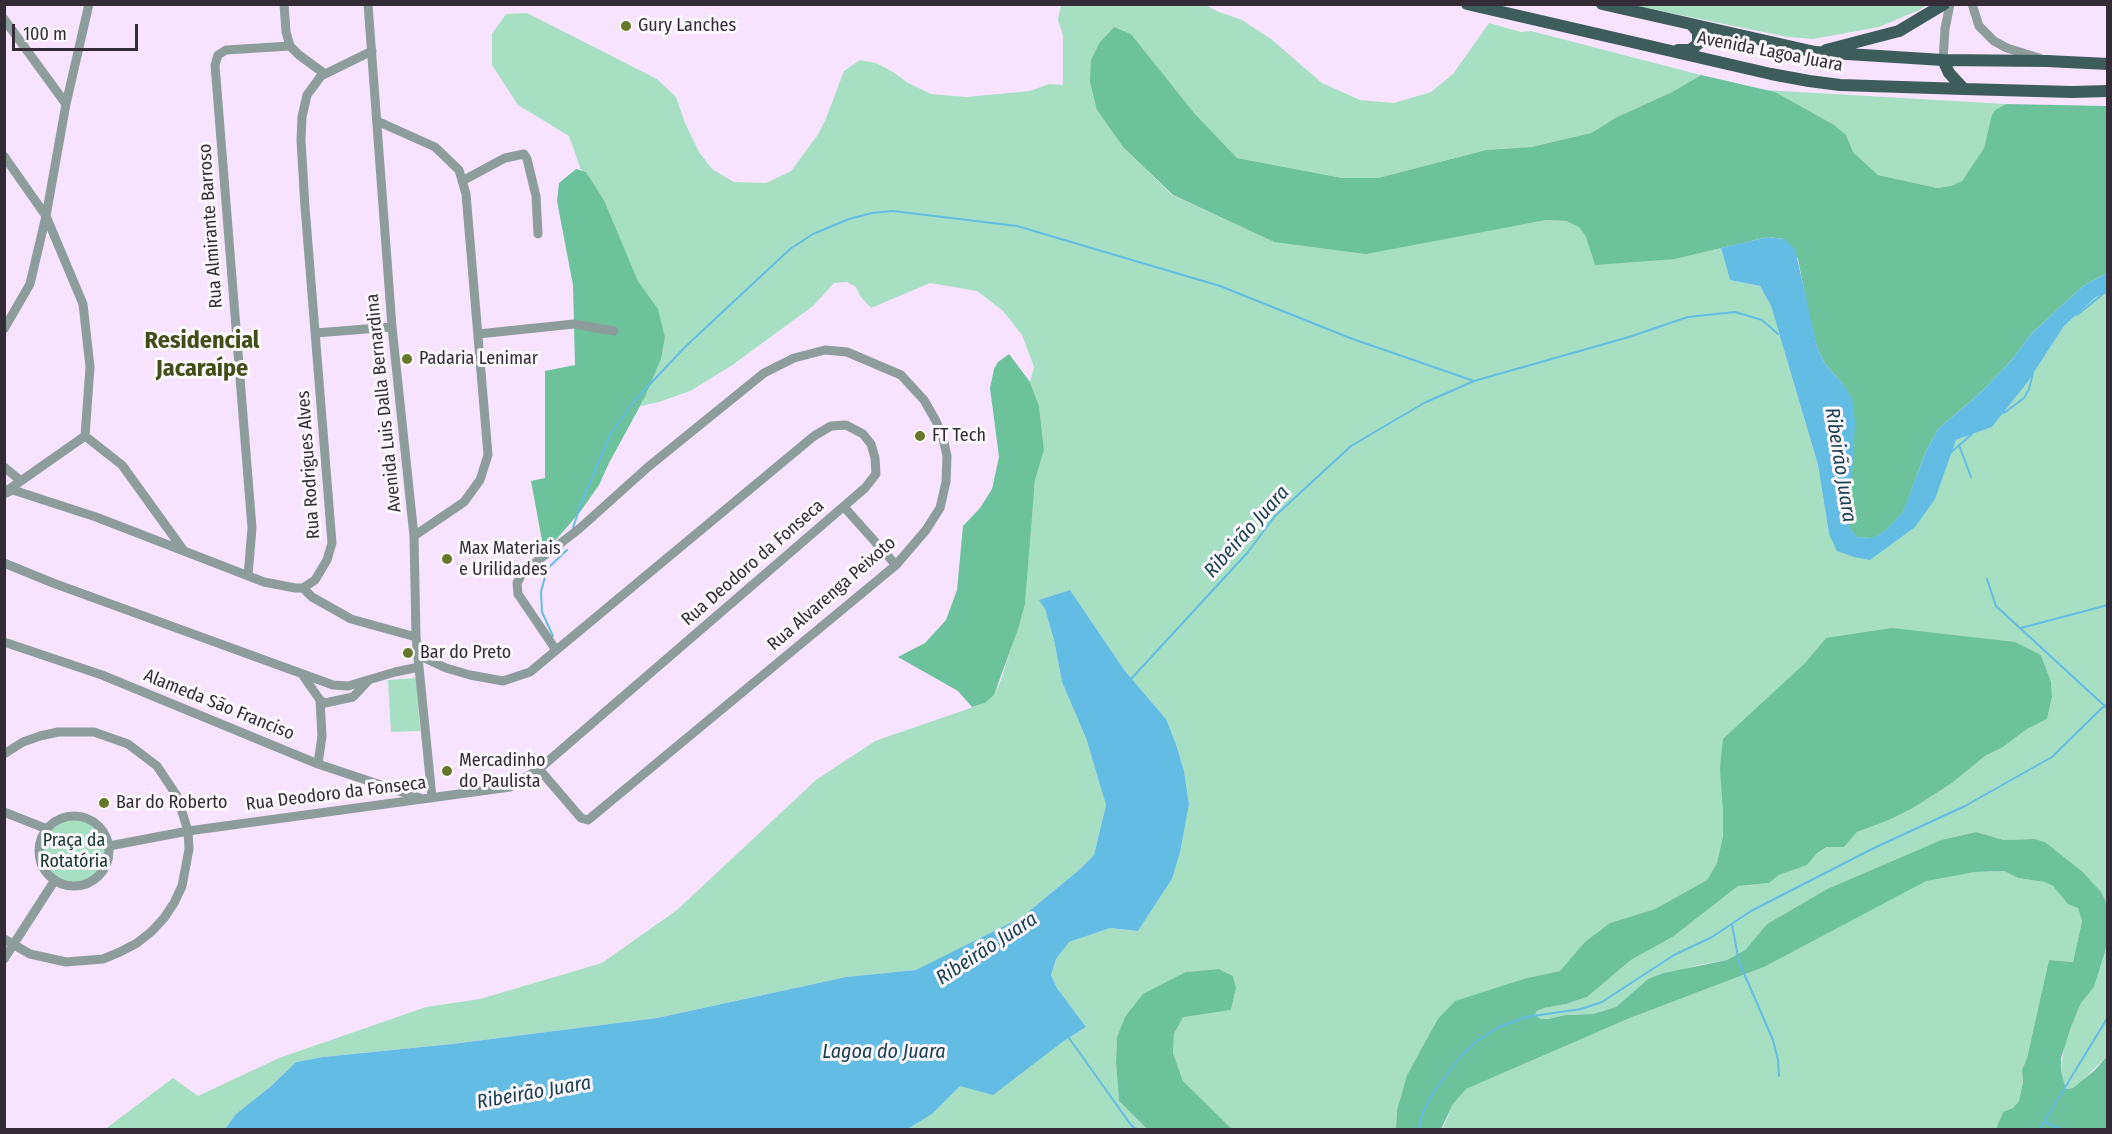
<!DOCTYPE html>
<meta charset="utf-8">
<style>
body{margin:0}
#map{position:relative;width:2112px;height:1134px;overflow:hidden;background:#f8e3ff;font-family:"Fira Sans Condensed",sans-serif}
canvas{display:block}
.frame{position:absolute;inset:0;border:6px solid #332c36;pointer-events:none}
.scale{position:absolute;left:12px;top:24px;width:126px;height:27px;box-sizing:border-box;border:3px solid #332c36;border-top:0;padding-left:8px;font-size:18px;line-height:21px;white-space:nowrap;color:#332c36;-webkit-text-stroke:4px #fbf7fd;paint-order:stroke}
</style>
<div id="map">
<canvas width="2112" height="1134"></canvas>
<div class="frame"></div>
<div class="scale">100 m</div>
</div>
<script>
const c = document.querySelector('canvas').getContext('2d');
c.lineJoin = 'round';
function fillPath(path, color) { c.fillStyle = color; c.fill(path, 'evenodd'); }
const toPath = rows => new Path2D(rows.map(r => 'M' + r).join(''));
function strokePath(path, color, width, dash) { c.strokeStyle = color; c.lineWidth = width; c.lineCap = dash ? 'butt' : 'round'; c.setLineDash(dash || []); c.stroke(path); }
function label(font, color, halo, rows, align = 'center') {
  c.font = font + ' "Fira Sans Condensed",sans-serif'; c.lineWidth = 6; c.setLineDash([]); c.textBaseline = 'middle'; c.strokeStyle = halo; c.fillStyle = color; for (const [text, x, y, turn = 0] of rows) {
    c.save(); c.translate(x, y); c.rotate((+turn || 0) * Math.PI / 180); c.textAlign = isNaN(turn) ? turn : align; if (halo) c.strokeText(text, 0, 0); c.fillText(text, 0, 0); c.restore();
  }
}
const green = toPath([
 [1061,5,1205,5,1219,12,1242,20,1271,39,1322,83,1360,100,1394,103,1431,92,1453,74,1489,23,1521,32,1531,31,1701,75,1672,92,1617,117,1591,133,1531,147,1486,150,1378,178,1342,178,1237,158,1195,114,1131,34,1114,27,1100,42,1097,110,1123,147,1172,195,1274,242,1463,234,1546,220,1566,221,1579,227,1586,237,1675,259,1721,248,1730,280,1760,286,1771,306,1818,465,1829,534,1951,451,1956,440,1992,427,2027,383,2064,326,2096,297,2107,293,2107,909,2101,892,2083,872,2045,842,2035,839,2004,840,1976,832,1941,840,1827,889,1767,924,1745,950,1727,960,1699,965,1648,979,1616,1007,1593,1014,1565,1015,1548,1019,1541,1019,1535,1015,1537,1011,1544,1008,1566,1004,1587,997,1631,960,1674,936,1738,886,1769,883,1779,875,1806,865,1817,853,1828,847,1844,847,1857,832,1889,820,1913,808,1952,783,1985,756,2003,747,2027,729,2047,719,2052,697,2051,682,2041,655,1826,638,1805,663,1759,707,1723,811,1723,836,1717,863,1707,880,1655,909,1610,923,1586,942,1560,971,1527,978,1417,1057,1407,1075,1397,1110,1396,1129,1232,1129,1183,1081,1173,1053,1174,1034,1183,1016,1231,1010,1236,988,1233,976,1219,969,1186,972,1125,1017,1117,1037,1116,1062,1119,1101,1147,1129,904,1129,911,1127,932,1114,960,1086,1061,1043,1086,1027,1057,988,1051,975,1056,959,1068,942,1110,928,1138,931,1172,879,1189,804,1184,771,1176,744,1166,719,1125,671,1070,590,1040,600,1045,609,1054,640,1062,682,1086,738,1106,805,1094,855,1079,870,1022,917,917,970,846,977,657,1018,452,1044,323,1057,296,1062,270,1087,236,1114,225,1129,104,1130,173,1078,198,1096,279,1058,426,1007,480,999,602,963,677,910,816,780,875,741,985,703,994,695,1001,680,1025,604,1035,480,1044,450,1039,406,1030,382,1034,367,1022,335,1003,311,977,291,930,283,871,308,861,297,856,287,847,282,834,283,813,306,731,366,690,391,659,402,641,406,661,359,665,337,658,310,638,281,604,200,586,172,581,170,569,136,518,105,492,65,492,34,506,14,527,13,657,79,676,97,685,123,699,152,712,169,734,182,766,183,791,171,817,136,825,121,844,71,860,60,876,63,893,72,908,83,931,94,966,97,1030,91,1049,84,1063,85,1063,35,1058,20],
 [1631,5,1927,5,1917,11,1879,27,1813,39,1788,37],
 [1765,90,2006,104,1995,110,1984,148,1962,181,1951,186,1937,188,1878,175,1853,152,1846,135],
 [416,678,420,731,391,732,388,680],
 '43 851a31 31 0 1 1 62 0a31 31 0 1 1-62 0Z',
 [2004,871,2018,878,2044,882,2053,886,2078,908,2082,921,2073,962,2049,960,2027,1058,2022,1070,2023,1082,2019,1101,2013,1108,2003,1112,1996,1129,1442,1130,1453,1104,1466,1089,1630,1018,1764,967,1926,880,1975,872],
 [2107,938,2107,1056,2079,1084,2073,1088,2066,1089,2061,1071,2064,1046,2081,1003,2094,987,2105,952]
]);
const forest = toPath([
 [1114,27,1131,34,1195,114,1237,158,1342,178,1378,178,1486,150,1531,147,1591,133,1617,117,1672,92,1701,75,1775,92,1834,125,1846,135,1853,152,1878,175,1937,188,1951,186,1962,181,1984,148,1992,115,1995,110,2006,104,2107,106,2107,273,2083,286,2031,334,2011,361,1979,394,1938,429,1926,451,1903,512,1886,530,1873,538,1857,537,1849,527,1850,495,1843,384,1825,364,1817,347,1809,316,1798,259,1784,239,1768,237,1675,259,1595,265,1586,237,1579,227,1566,221,1546,220,1366,254,1274,242,1173,195,1123,147,1097,110,1090,82,1091,60,1100,42],
 [576,169,586,172,604,200,638,281,658,309,665,337,661,359,645,397,609,463,599,485,580,512,554,542,543,546,531,481,545,478,545,371,575,365,573,285,557,201,559,183],
 [1009,354,1030,382,1039,406,1044,450,1035,480,1025,604,1018,629,994,695,985,703,972,707,958,691,898,657,925,643,946,620,957,590,963,526,980,508,992,489,999,457,990,388,994,369,998,362],
 [1892,628,2015,642,2041,655,2051,682,2052,697,2047,719,2027,729,2003,747,1985,756,1952,783,1913,808,1889,820,1857,832,1844,847,1827,847,1817,853,1807,865,1779,875,1769,883,1738,886,1674,936,1631,960,1587,997,1566,1004,1544,1008,1537,1011,1535,1015,1541,1019,1548,1019,1565,1015,1593,1014,1616,1007,1648,979,1664,973,1727,960,1745,950,1767,924,1827,889,1941,840,1976,832,2004,840,2035,839,2045,842,2083,872,2101,892,2105,900,2107,909,2108,938,2105,952,2094,987,2081,1003,2070,1030,2061,1058,2061,1071,2066,1089,2073,1088,2095,1070,2107,1056,2107,1129,1996,1129,2003,1112,2013,1108,2019,1101,2023,1082,2022,1070,2027,1058,2049,960,2073,962,2082,921,2078,908,2068,904,2053,886,2044,882,2018,878,2004,871,1975,872,1926,881,1764,967,1630,1018,1466,1089,1453,1104,1441,1129,1396,1129,1397,1110,1407,1075,1438,1019,1455,1001,1527,978,1560,971,1585,942,1610,923,1655,909,1707,880,1717,863,1723,836,1723,811,1720,769,1723,739,1805,663,1826,638],
 [1219,969,1233,976,1236,988,1231,1010,1183,1017,1174,1034,1173,1053,1183,1081,1232,1129,1147,1129,1119,1101,1116,1062,1117,1037,1125,1017,1143,994,1186,972]
]);
const water = toPath([
 [1768,237,1784,239,1795,249,1817,347,1825,364,1843,384,1852,398,1855,423,1849,527,1857,537,1873,538,1886,530,1903,512,1926,451,1938,429,1979,394,2011,361,2031,334,2083,286,2107,273,2107,293,2096,297,2064,326,2027,383,1992,427,1956,440,1935,499,1915,527,1870,560,1854,557,1837,551,1829,534,1818,465,1771,306,1760,286,1730,280,1721,248],
 [1070,590,1125,671,1166,719,1176,744,1184,771,1189,804,1180,852,1172,879,1138,931,1110,928,1069,942,1056,959,1051,975,1057,988,1086,1027,1061,1043,993,1095,960,1086,932,1114,911,1127,904,1130,225,1129,236,1114,270,1087,296,1062,323,1057,452,1044,657,1018,846,977,916,970,1022,917,1079,870,1094,855,1106,805,1086,738,1062,682,1054,640,1045,609,1039,600]
]);
const stream = toPath([
 [2077,315,2108,290],
 [2004,413,2024,398,2029,389,2033,373],
 [1959,445,1971,477],
 [1949,454,1972,434],
 [573,528,582,501,611,433,635,400,685,347,790,249,813,234,849,219,872,213,893,211,1017,226,1220,286,1350,338,1474,381],
 [1987,579,1996,606,2108,709],
 [2021,628,2108,605],
 [553,636,542,612,541,592,547,569,567,550],
 [1131,679,1248,552,1275,516,1351,446,1424,403,1474,381,1629,337,1688,317,1735,312,1762,320,1778,334],
 [1732,925,1739,962,1773,1040,1778,1060,1779,1076],
 [1069,1038,1131,1125,1137,1130],
 [2044,1122,2063,1130],
 [1419,1130,1422,1114,1433,1093,1460,1057,1477,1041,1499,1027,1526,1017,1581,1009,1602,1002,1674,955,1712,937,1751,911,1874,848,1965,806,2052,757,2105,705],
 [2039,1130,2108,1017]
]);
const minor = toPath([
 [284,4,286,32,290,46,299,55,325,74],
 [368,4,392,327,414,536,416,637,432,798],
 [1972,4,1979,26,1994,41,2007,48,2039,58],
 [4,19,66,104],
 [1943,60,1945,29,1950,4],
 [377,121,435,147,459,170,466,194,488,455,480,480,464,502,414,536],
 [4,156,46,216,83,304,90,367,85,436],
 [462,181,505,158,524,154,527,159,536,196,538,234],
 [4,329,30,284,46,216,66,104,89,4],
 [315,333,392,327],
 [478,334,574,324,614,331],
 [85,436,122,465,184,551],
 [4,467,21,481],
 [8,490,85,436],
 [4,494,13,490,96,517,264,582,295,588,303,588,315,580,327,560,332,543,305,207,301,140,302,117,307,95,321,76,372,51],
 [844,507,896,565],
 [4,563,53,583,333,685,348,686,395,672,419,667],
 [248,576,252,528,215,65,218,55,226,50,290,46],
 [303,588,312,597,351,619,416,637],
 [4,642,102,675,318,764,420,798],
 [304,677,320,700,325,703,353,697,368,681],
 [4,754,23,742,40,736,58,732,94,732,128,744,157,766,177,796,188,831,189,849,182,886,174,903,164,918,151,932,137,943,120,952,103,959,66,962,30,954,4,939],
 [318,764,322,736,320,700],
 [539,769,581,818,588,820,896,565,926,530,940,508,946,482,947,456,943,438,936,421,924,400,901,375,847,352,825,350,794,358,764,373,648,467,579,529,523,572,517,583,518,594,556,650],
 [4,812,47,829],
 '39 851a35 35 0 1 1 70 0a35 35 0 1 1-70 0Z',
 [109,846,188,831,510,787,539,769,865,488,876,474,875,458,871,444,863,434,846,425,831,426,814,436,530,672,503,681,470,675,446,668,418,655],
 [4,959,55,880]
]);
const major = toPath([
 [1467,4,1771,74,1809,81,1840,85,1964,89,2072,92,2108,91],
 [1602,4,1815,52,1943,60,2047,61,2108,64],
 [1678,50,1690,50,1698,44,1698,32,1691,24],
 [1826,50,1899,31,1944,4],
 [1943,60,1949,73,1964,89]
]);
const markers = [
 [626,26,6,"#667827"],
 [407,359,6,"#667827"],
 [920,436,6,"#667827"],
 [447,559,6,"#667827"],
 [408,653,6,"#667827"],
 [447,771,6,"#667827"],
 [104,803,6,"#667827"]
];
const poiNames = [
 ["Gury Lanches",638,26],
 ["Padaria Lenimar",419,359],
 ["FT Tech",932,436],
 ["Max Materiais",459,549],
 ["e Urilidades",459,570],
 ["Bar do Preto",420,653],
 ["Mercadinho",459,761],
 ["do Paulista",459,782],
 ["Bar do Roberto",116,803]
];
const streetNames = [
 ["Avenida Lagoa Juara",1770,52,11],
 ["Rua Almirante Barroso",211,226,-94],
 ["Avenida Luis Dalla Bernardina",384,403,-96],
 ["Rua Rodrigues Alves",309,465,-94],
 ["Rua Deodoro da Fonseca",753,563,-41],
 ["Rua Alvarenga Peixoto",832,594,-41],
 ["Alameda São Franciso",219,705,22],
 ["Rua Deodoro da Fonseca",336,794,-7]
];
const parkNames = [
 ["Praça da",74,841],
 ["Rotatória",74,862]
];
const waterNames = [
 ["Ribeirão Juara",1840,465,81],
 ["Ribeirão Juara",1247,532,-48],
 ["Ribeirão Juara",987,949,-33],
 ["Lagoa do Juara",884,1052],
 ["Ribeirão Juara",534,1093,-10]
];
const districtNames = [
 ["Residencial",202,341],
 ["Jacaraípe",202,369]
];
fillPath(green, '#a7dfc3');
fillPath(forest, '#6bc29b');
fillPath(water, '#63bce4');
strokePath(stream, '#63bce4', 2);
strokePath(minor, '#8c9d9c', 9);
strokePath(major, '#3d5c5c', 12);
for (const [x, y, r, color] of markers) { const dot = new Path2D(); dot.arc(x, y, r, 0, 2 * Math.PI); c.fillStyle = color; c.fill(dot); strokePath(dot, '#fbf7fd', 2); }
label('18px', '#332c36', '#fbf7fd', poiNames, 'left');
label('18px', '#332c36', '#fbf7fd', streetNames);
label('18px', '#103727', '#fbf7fd', parkNames);
label('italic 20px', '#184051', '#fbf7fd', waterNames);
label('bold 24px', '#424e17', '#fbf7fd', districtNames);
</script>
